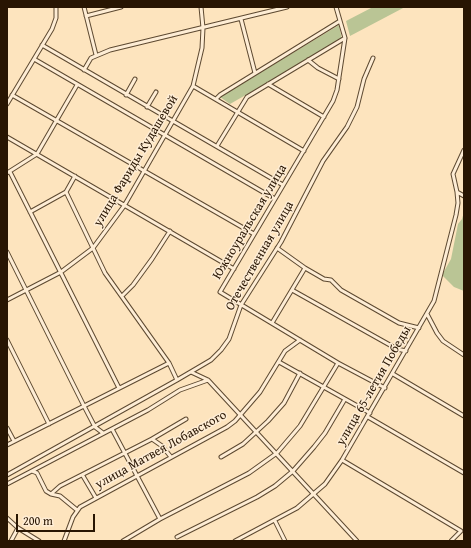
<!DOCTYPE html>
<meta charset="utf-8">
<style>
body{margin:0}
#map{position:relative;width:471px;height:548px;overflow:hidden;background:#fde4be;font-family:"Gentium Book Plus",serif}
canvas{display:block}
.frame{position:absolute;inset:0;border:8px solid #281502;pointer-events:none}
.scale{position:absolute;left:16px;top:514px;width:79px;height:18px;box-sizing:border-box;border:2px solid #281502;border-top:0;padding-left:5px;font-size:12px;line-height:14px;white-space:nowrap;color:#281502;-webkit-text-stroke:3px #feedd5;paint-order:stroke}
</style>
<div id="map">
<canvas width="471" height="548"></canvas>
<div class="frame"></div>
<div class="scale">200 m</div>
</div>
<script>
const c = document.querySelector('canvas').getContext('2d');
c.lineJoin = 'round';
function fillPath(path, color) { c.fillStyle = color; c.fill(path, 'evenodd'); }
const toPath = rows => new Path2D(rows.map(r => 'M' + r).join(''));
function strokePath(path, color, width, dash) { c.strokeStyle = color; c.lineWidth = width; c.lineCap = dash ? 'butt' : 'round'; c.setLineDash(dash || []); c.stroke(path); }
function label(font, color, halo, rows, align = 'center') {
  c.font = font + ' "Gentium Book Plus",serif'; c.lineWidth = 3; c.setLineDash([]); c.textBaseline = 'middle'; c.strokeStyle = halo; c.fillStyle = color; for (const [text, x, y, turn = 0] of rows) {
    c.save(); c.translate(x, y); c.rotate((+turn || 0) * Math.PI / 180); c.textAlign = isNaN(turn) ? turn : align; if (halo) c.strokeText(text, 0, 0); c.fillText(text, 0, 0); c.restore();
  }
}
const green = toPath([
 [373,7,405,7,350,36,346,21],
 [339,25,342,40,230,104,220,97],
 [464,212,464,291,454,287,442,275,451,259,458,224,462,219]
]);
const street = toPath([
 [84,7,96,55],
 [336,7,345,38,337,90,333,101,220,292,338,363,385,388],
 [86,16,121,7],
 [241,19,255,73],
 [42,45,283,185],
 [34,59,275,199],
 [308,60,318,68,339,79],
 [84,70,91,58,110,50,287,7],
 [268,84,324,117],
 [193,86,304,151],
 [12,95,254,234],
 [126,95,135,79],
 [216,99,220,95,340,21],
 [7,104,52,29,56,18,56,7],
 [147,107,156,92],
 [7,137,234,269],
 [217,146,247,97,345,38],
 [464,150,453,174,457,192,464,196],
 [10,172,119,388],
 [7,173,37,154,77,85],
 [66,192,105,273,169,363,177,380],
 [30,212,66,192,75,176],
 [277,248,305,268,324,279,331,280,341,290,399,323,419,328],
 [7,252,84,406,95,427,103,433],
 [292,290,397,349,406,351],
 [122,296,133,285,152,259,170,231],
 [7,300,61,272,93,248,124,206,193,86,202,48,203,28,201,7],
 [427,314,437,333,443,341,464,355],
 [272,323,305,268],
 [7,340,49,424],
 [279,362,370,413],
 [191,372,208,380,357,541],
 [393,374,464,416],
 [368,417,464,473],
 [7,428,14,441],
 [112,429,160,519],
 [152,439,186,419],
 [7,445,169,363],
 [221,457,243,444,268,421,284,403,300,373],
 [342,460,461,531,451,541],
 [32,471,37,473,46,491,51,494,60,486,152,439,162,446,171,457],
 [7,475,177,380,211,360,221,350,229,339,241,305,281,242,323,161,347,127,357,107,364,79,373,58],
 [83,476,96,498],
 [7,484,148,410,180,390,208,380],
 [51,494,60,496,77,510],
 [7,518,18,528,39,541],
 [275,521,285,541],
 [177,537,257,497,275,486,293,471,314,447,325,433,345,399],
 [11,541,18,528],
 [64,541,73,517,80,507,227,427,235,421,260,392,285,351,300,340],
 [123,541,160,519,249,473,277,453,300,426,338,363],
 [235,541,297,508,325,484,342,460,434,301,456,215,458,203,457,192]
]);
const streetNames = [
 ["улица Фариды Кудашевой",136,161,-59],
 ["Южноуральская улица",250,222,-59],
 ["Отечественная улица",260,256,-60],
 ["улица 65-летия Победы",374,386,-60],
 ["улица Матвея Лобавского",161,450,-29]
];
fillPath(green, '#bac595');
strokePath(street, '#5d4931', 5);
strokePath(street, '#feedd5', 3);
label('13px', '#281502', '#feedd5', streetNames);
</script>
